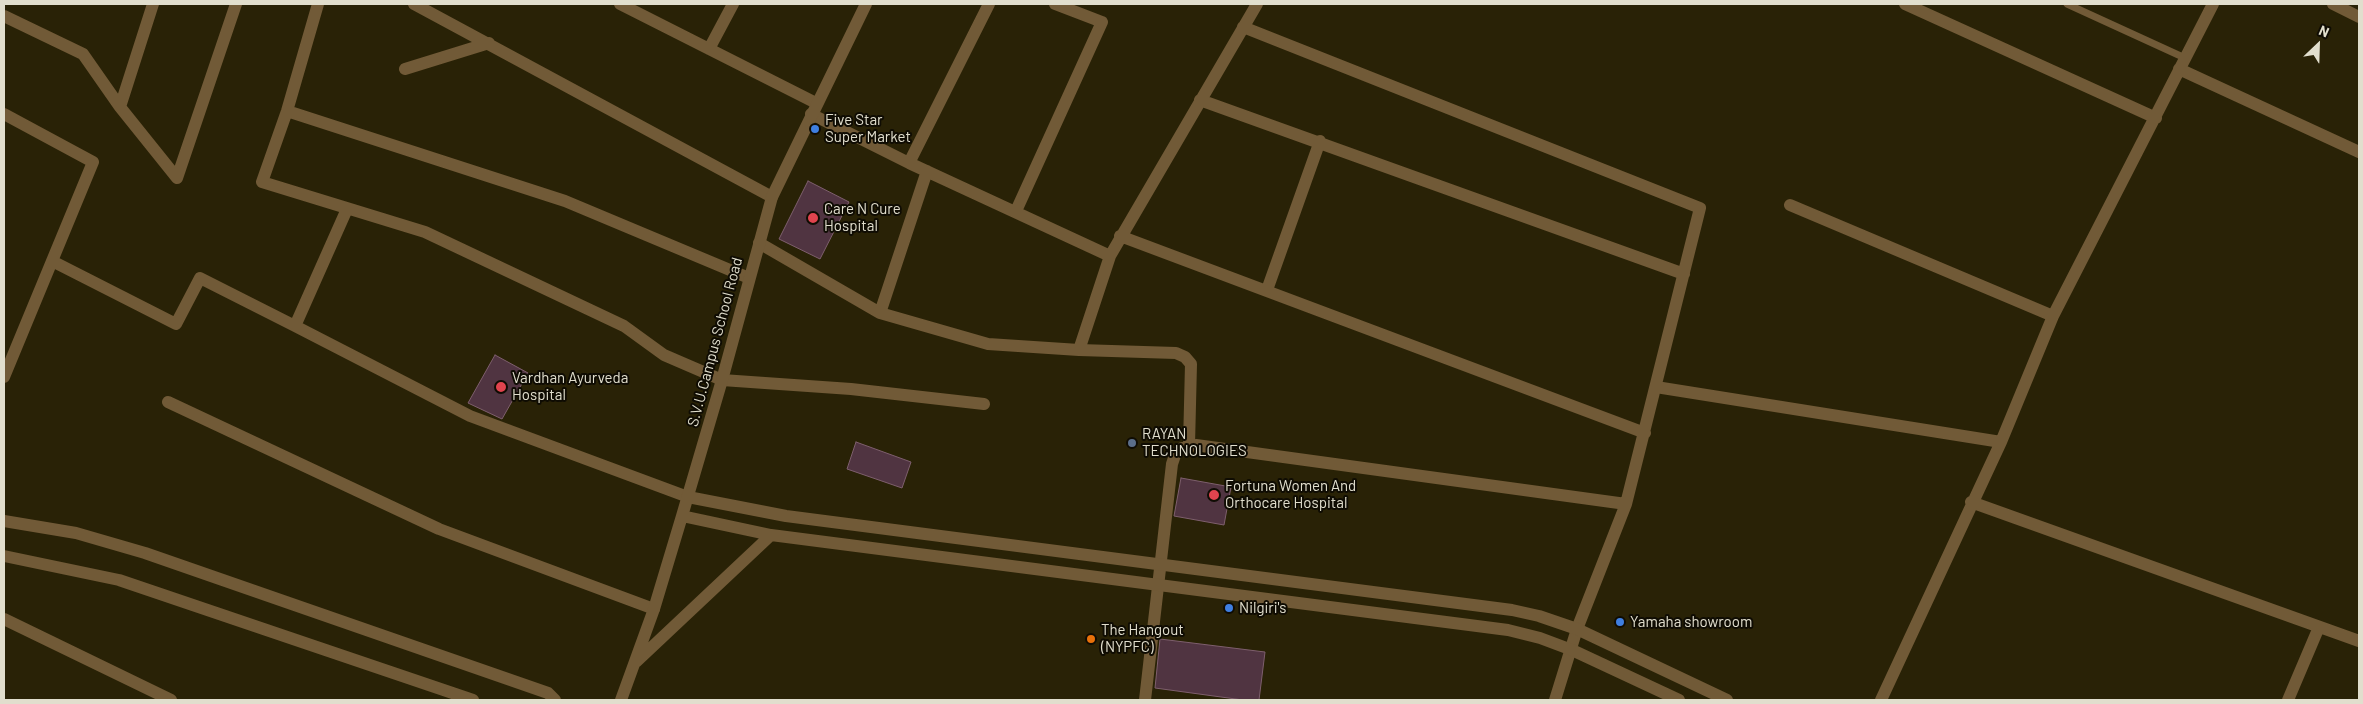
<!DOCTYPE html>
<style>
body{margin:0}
#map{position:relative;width:2363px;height:704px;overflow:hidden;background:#292206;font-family:Barlow,sans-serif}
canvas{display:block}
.frame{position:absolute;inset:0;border:5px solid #e1decd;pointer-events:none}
.north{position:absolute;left:2293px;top:20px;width:50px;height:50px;-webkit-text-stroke:4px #0f0c03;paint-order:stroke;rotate:24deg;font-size:14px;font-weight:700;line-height:20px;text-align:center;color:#e1decd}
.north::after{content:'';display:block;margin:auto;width:18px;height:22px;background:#e1decd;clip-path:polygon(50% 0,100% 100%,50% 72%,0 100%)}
</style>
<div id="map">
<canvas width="2363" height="704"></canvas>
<div class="frame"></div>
<div class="north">N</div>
</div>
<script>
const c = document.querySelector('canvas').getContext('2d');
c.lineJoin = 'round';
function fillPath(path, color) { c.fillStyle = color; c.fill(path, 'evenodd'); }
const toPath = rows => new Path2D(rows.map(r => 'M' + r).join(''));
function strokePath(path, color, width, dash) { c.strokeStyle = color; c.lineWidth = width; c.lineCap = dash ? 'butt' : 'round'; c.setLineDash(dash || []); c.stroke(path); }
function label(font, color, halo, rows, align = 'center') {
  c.font = font + ' Barlow,sans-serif'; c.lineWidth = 4; c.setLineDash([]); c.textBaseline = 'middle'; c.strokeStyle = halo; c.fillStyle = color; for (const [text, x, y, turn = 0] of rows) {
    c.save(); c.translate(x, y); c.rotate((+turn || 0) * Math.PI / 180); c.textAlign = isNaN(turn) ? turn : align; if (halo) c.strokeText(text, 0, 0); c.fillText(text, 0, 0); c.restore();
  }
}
const building = toPath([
 [808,181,849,202,820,259,779,239,808,181],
 [495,355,528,373,502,419,468,403,495,355],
 [856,442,911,462,902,488,847,469,856,442],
 [1181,478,1231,487,1224,525,1174,516,1181,478],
 [1160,639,1265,652,1259,700,1243,700,1155,688,1160,639]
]);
const service = toPath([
 [2067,4,2185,58]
]);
const minor = toPath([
 [318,4,287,111,262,182,425,232,624,326,664,355,722,380,851,389,984,404],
 [414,4,772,197],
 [620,4,816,103],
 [1905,4,2156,118],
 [2333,4,2359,17],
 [4,16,83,54,120,107,177,178],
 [1243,27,1700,208,1626,504,1577,629,1555,700],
 [709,49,733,4],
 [405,69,489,43],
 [2179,69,2359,152],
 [1200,100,1684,274],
 [120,107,153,4],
 [287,111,565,201,749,278],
 [4,114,93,162,4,377],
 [811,114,909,163,1110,256,1257,4],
 [909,163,989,4],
 [177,178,236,4],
 [1790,205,2053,316,2001,442,1881,700],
 [347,209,295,326,470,416,688,497],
 [1016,211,1102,22,1055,4],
 [1120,236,1645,433],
 [759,243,880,313,988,344,1079,350,1110,256],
 [52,261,176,324,200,278,295,326],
 [1267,290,1320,141],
 [880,313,927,171],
 [2053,316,2213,4],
 [1079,350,1176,353,1185,357,1191,364,1189,445],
 [1656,387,2001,442],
 [168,402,439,529,654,609],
 [1971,502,2359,641],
 [4,619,171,700],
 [1145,700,1172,464,1175,455,1182,448,1196,445,1626,504],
 [2288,700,2319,627]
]);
const tertiary = toPath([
 [688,497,786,516,1512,610,1539,616,1577,629,1727,700],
 [682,516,771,535,1508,630,1540,638,1572,650,1679,700],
 [4,521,76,533,145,553,548,693,555,700],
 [4,556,119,580,473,700],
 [636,662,771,535],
 [621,700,654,609,682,516,722,380,772,197,866,4]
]);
const markers = [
 [815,129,5,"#3f7fe0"],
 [813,218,6,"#e0444e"],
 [501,387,6,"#e0444e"],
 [1132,443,5,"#5c6f8a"],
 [1214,495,6,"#e0444e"],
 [1229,608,5,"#3f7fe0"],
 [1620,622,5,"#3f7fe0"],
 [1091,639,5,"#e8710a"]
];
const poiNames = [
 ["Five Star",825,120],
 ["Super Market",825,137],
 ["Care N Cure",824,209],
 ["Hospital",824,226],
 ["Vardhan Ayurveda",512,378],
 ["Hospital",512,395],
 ["RAYAN",1142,434],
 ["TECHNOLOGIES",1142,451],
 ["Fortuna Women And",1225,486],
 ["Orthocare Hospital",1225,503],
 ["Nilgiri's",1239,608],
 ["Yamaha showroom",1630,622],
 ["The Hangout",1101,630],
 ["(NYPFC)",1101,647]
];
const streetNames = [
 ["S.V.U.Campus School Road",715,342,-75]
];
fillPath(building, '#503441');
strokePath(building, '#7e5f6d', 1);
strokePath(service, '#715a37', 7);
strokePath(minor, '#715a37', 12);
strokePath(tertiary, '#715a37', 12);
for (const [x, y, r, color] of markers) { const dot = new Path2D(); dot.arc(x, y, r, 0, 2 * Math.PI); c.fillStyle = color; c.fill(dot); strokePath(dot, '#0f0c03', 2); }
label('15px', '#e1decd', '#0f0c03', poiNames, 'left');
label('15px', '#e1decd', '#0f0c03', streetNames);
</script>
